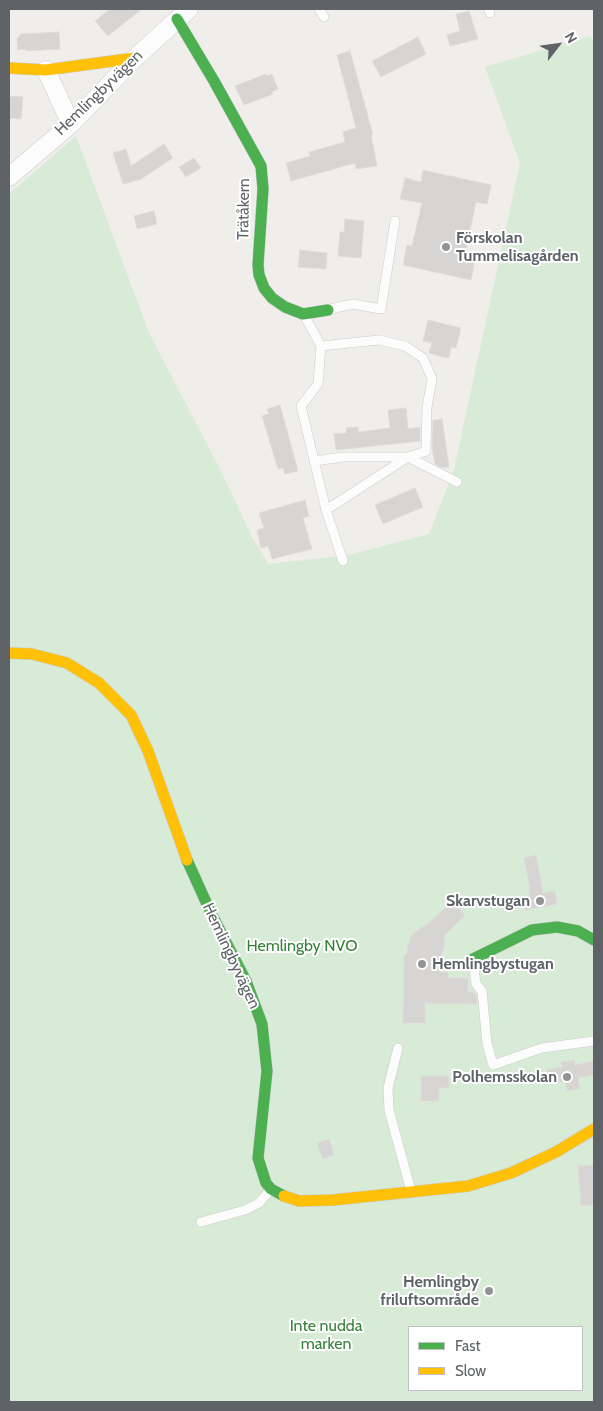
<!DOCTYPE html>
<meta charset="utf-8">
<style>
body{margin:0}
#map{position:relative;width:603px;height:1411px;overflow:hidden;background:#efeeea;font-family:Cabin,sans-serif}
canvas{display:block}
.frame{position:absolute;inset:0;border:10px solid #5f6368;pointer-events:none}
.legend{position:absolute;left:408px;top:1326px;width:175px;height:65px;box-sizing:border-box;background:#fff;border:1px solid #bfc1c3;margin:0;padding:6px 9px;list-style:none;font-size:15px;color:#5f6368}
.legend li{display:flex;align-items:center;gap:10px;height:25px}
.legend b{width:25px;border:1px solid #bfc1c3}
.north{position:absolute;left:533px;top:20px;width:50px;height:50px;-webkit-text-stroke:4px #fff;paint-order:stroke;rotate:60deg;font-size:14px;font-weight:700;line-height:20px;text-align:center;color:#5f6368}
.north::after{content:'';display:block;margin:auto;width:18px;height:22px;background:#5f6368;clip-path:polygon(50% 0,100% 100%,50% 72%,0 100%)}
</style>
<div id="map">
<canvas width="603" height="1411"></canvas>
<div class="frame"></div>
<ul class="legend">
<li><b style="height:6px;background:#4caf50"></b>Fast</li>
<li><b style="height:6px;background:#ffc107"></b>Slow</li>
</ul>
<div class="north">N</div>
</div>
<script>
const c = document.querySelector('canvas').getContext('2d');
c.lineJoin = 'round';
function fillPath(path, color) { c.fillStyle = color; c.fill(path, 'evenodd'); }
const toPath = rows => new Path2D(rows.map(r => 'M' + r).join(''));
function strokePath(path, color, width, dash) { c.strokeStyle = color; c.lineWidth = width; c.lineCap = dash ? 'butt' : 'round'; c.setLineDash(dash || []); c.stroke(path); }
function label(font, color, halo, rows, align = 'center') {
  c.font = font + ' Cabin,sans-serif'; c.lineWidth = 4; c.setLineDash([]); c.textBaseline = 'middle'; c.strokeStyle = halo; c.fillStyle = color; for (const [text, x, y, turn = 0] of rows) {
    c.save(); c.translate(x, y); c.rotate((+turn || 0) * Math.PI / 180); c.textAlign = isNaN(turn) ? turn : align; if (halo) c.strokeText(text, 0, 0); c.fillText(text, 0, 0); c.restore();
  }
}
const green = toPath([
 [589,36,594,41,594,1402,9,1402,9,194,76,136,149,333,220,469,252,537,268,564,349,555,429,534,454,470,520,163,485,67],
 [409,1327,582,1327,582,1390,409,1390]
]);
const building = toPath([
 [110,9,142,9,108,36,95,21,110,9],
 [469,11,478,39,450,46,447,35,460,31,456,14,469,11],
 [59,32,60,49,26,51,26,49,18,50,17,39,21,34,59,32],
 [418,37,426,54,381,77,372,61,418,37],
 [350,51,373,135,371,135,377,166,356,169,355,163,291,181,286,163,310,156,309,152,345,142,343,132,356,128,337,55,350,51],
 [266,74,267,76,272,74,278,89,272,92,273,94,244,105,235,86,266,74],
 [9,96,23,97,21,119,9,118,9,96],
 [164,144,173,158,141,179,123,184,113,153,126,149,131,166,164,144],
 [194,158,201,168,186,177,179,167,194,158],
 [423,170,491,185,487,204,476,202,464,258,475,260,471,280,403,265,407,245,412,246,422,203,400,199,405,178,421,182,423,170],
 [154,211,157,224,137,229,134,216,154,211],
 [345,219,364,221,361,258,338,256,340,232,344,232,345,219],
 [300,250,327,253,326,269,298,267,300,250],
 [428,320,461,328,456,348,451,347,449,358,442,357,429,353,432,343,423,341,428,320],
 [280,405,298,471,285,474,283,468,278,469,262,416,269,414,267,409,280,405],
 [406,408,408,429,420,427,420,441,336,450,334,434,347,433,346,428,358,427,359,432,390,428,388,410,406,408],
 [442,419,449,467,443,468,435,464,432,448,433,420,442,419],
 [415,488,423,507,383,524,375,505,415,488],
 [305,500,309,516,303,518,312,549,272,559,268,546,261,548,257,530,264,528,259,513,305,500],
 [536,855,543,893,555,891,557,904,525,910,522,897,530,896,529,889,530,889,524,858,536,855],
 [452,901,465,915,445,935,444,948,442,951,441,972,448,972,448,978,468,978,468,992,474,992,476,994,477,1004,425,1003,425,1023,403,1023,404,955,407,954,408,945,411,936,419,929,429,923,452,901],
 [574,1060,575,1065,594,1061,594,1075,578,1078,580,1089,567,1091,565,1081,548,1084,546,1070,562,1067,561,1062,574,1060],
 [421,1076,449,1076,449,1088,439,1088,439,1101,421,1101,421,1076],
 [329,1139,334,1155,323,1159,317,1143,329,1139],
 [594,1165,594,1205,581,1206,578,1166,594,1165]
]);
const lane = toPath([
 [319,9,324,17],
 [489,9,490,13],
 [330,309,353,304,381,309,395,221],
 [304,315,321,346,379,340,405,346,423,358,432,379,427,407,426,451,408,457,326,510,301,406,318,384,321,346],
 [314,461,343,457,408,457,457,482],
 [326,510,343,561],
 [473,960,476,984,482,991,487,1043,493,1065,542,1048,594,1041],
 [398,1048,388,1088,389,1110,411,1191],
 [201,1222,245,1210,259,1203,271,1189]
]);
const street = toPath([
 [46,70,71,124],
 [9,177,71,124,135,58,189,9]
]);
const fast = toPath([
 [177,19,214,81,261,166,263,189,258,265,259,275,264,288,272,298,285,307,303,314,328,310],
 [187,860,211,913,246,981,262,1024,267,1071,258,1158,266,1183,271,1189,284,1196],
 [473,959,532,930,557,927,578,931,594,940]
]);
const slow = toPath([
 [9,68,46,70,135,58],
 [9,653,32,654,67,663,99,683,131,715,148,751,187,860],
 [284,1196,299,1201,333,1200,468,1186,511,1173,556,1152,594,1129]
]);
const markers = [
 [446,247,5,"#919496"],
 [540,901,5,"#919496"],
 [422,964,5,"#919496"],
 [567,1077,5,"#919496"],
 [489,1291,5,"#919496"]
];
const streetNames = [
 ["Hemlingbyvägen",99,93,-44],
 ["Trätåkern",244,209,-89],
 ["Hemlingbyvägen",231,956,65]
];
const poiNames = [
 ["Förskolan",456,238,"left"],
 ["Tummelisagården",456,256,"left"],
 ["Skarvstugan",530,901],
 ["Hemlingbystugan",432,964,"left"],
 ["Polhemsskolan",557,1077],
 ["Hemlingby",479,1282],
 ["friluftsområde",479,1300]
];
const parkNames = [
 ["Hemlingby NVO",302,946],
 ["Inte nudda",326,1326],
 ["marken",326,1344]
];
fillPath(green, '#d8ebd6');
fillPath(building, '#d6d5d3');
strokePath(building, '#deddd9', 1);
strokePath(lane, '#cbcccc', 10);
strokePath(street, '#cbcccc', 19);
strokePath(fast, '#cacacb', 12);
strokePath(slow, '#cacacb', 12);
strokePath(lane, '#fdfcfc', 9);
strokePath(street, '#fdfcfc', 18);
strokePath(fast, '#4caf50', 11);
strokePath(slow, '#ffc107', 11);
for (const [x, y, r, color] of markers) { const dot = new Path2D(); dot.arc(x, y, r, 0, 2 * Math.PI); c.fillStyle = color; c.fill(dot); strokePath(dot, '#fff', 2); }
label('16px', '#5f6368', '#fff', streetNames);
label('bold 16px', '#5f6368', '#fff', poiNames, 'right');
label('16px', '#348238', '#fff', parkNames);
</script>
